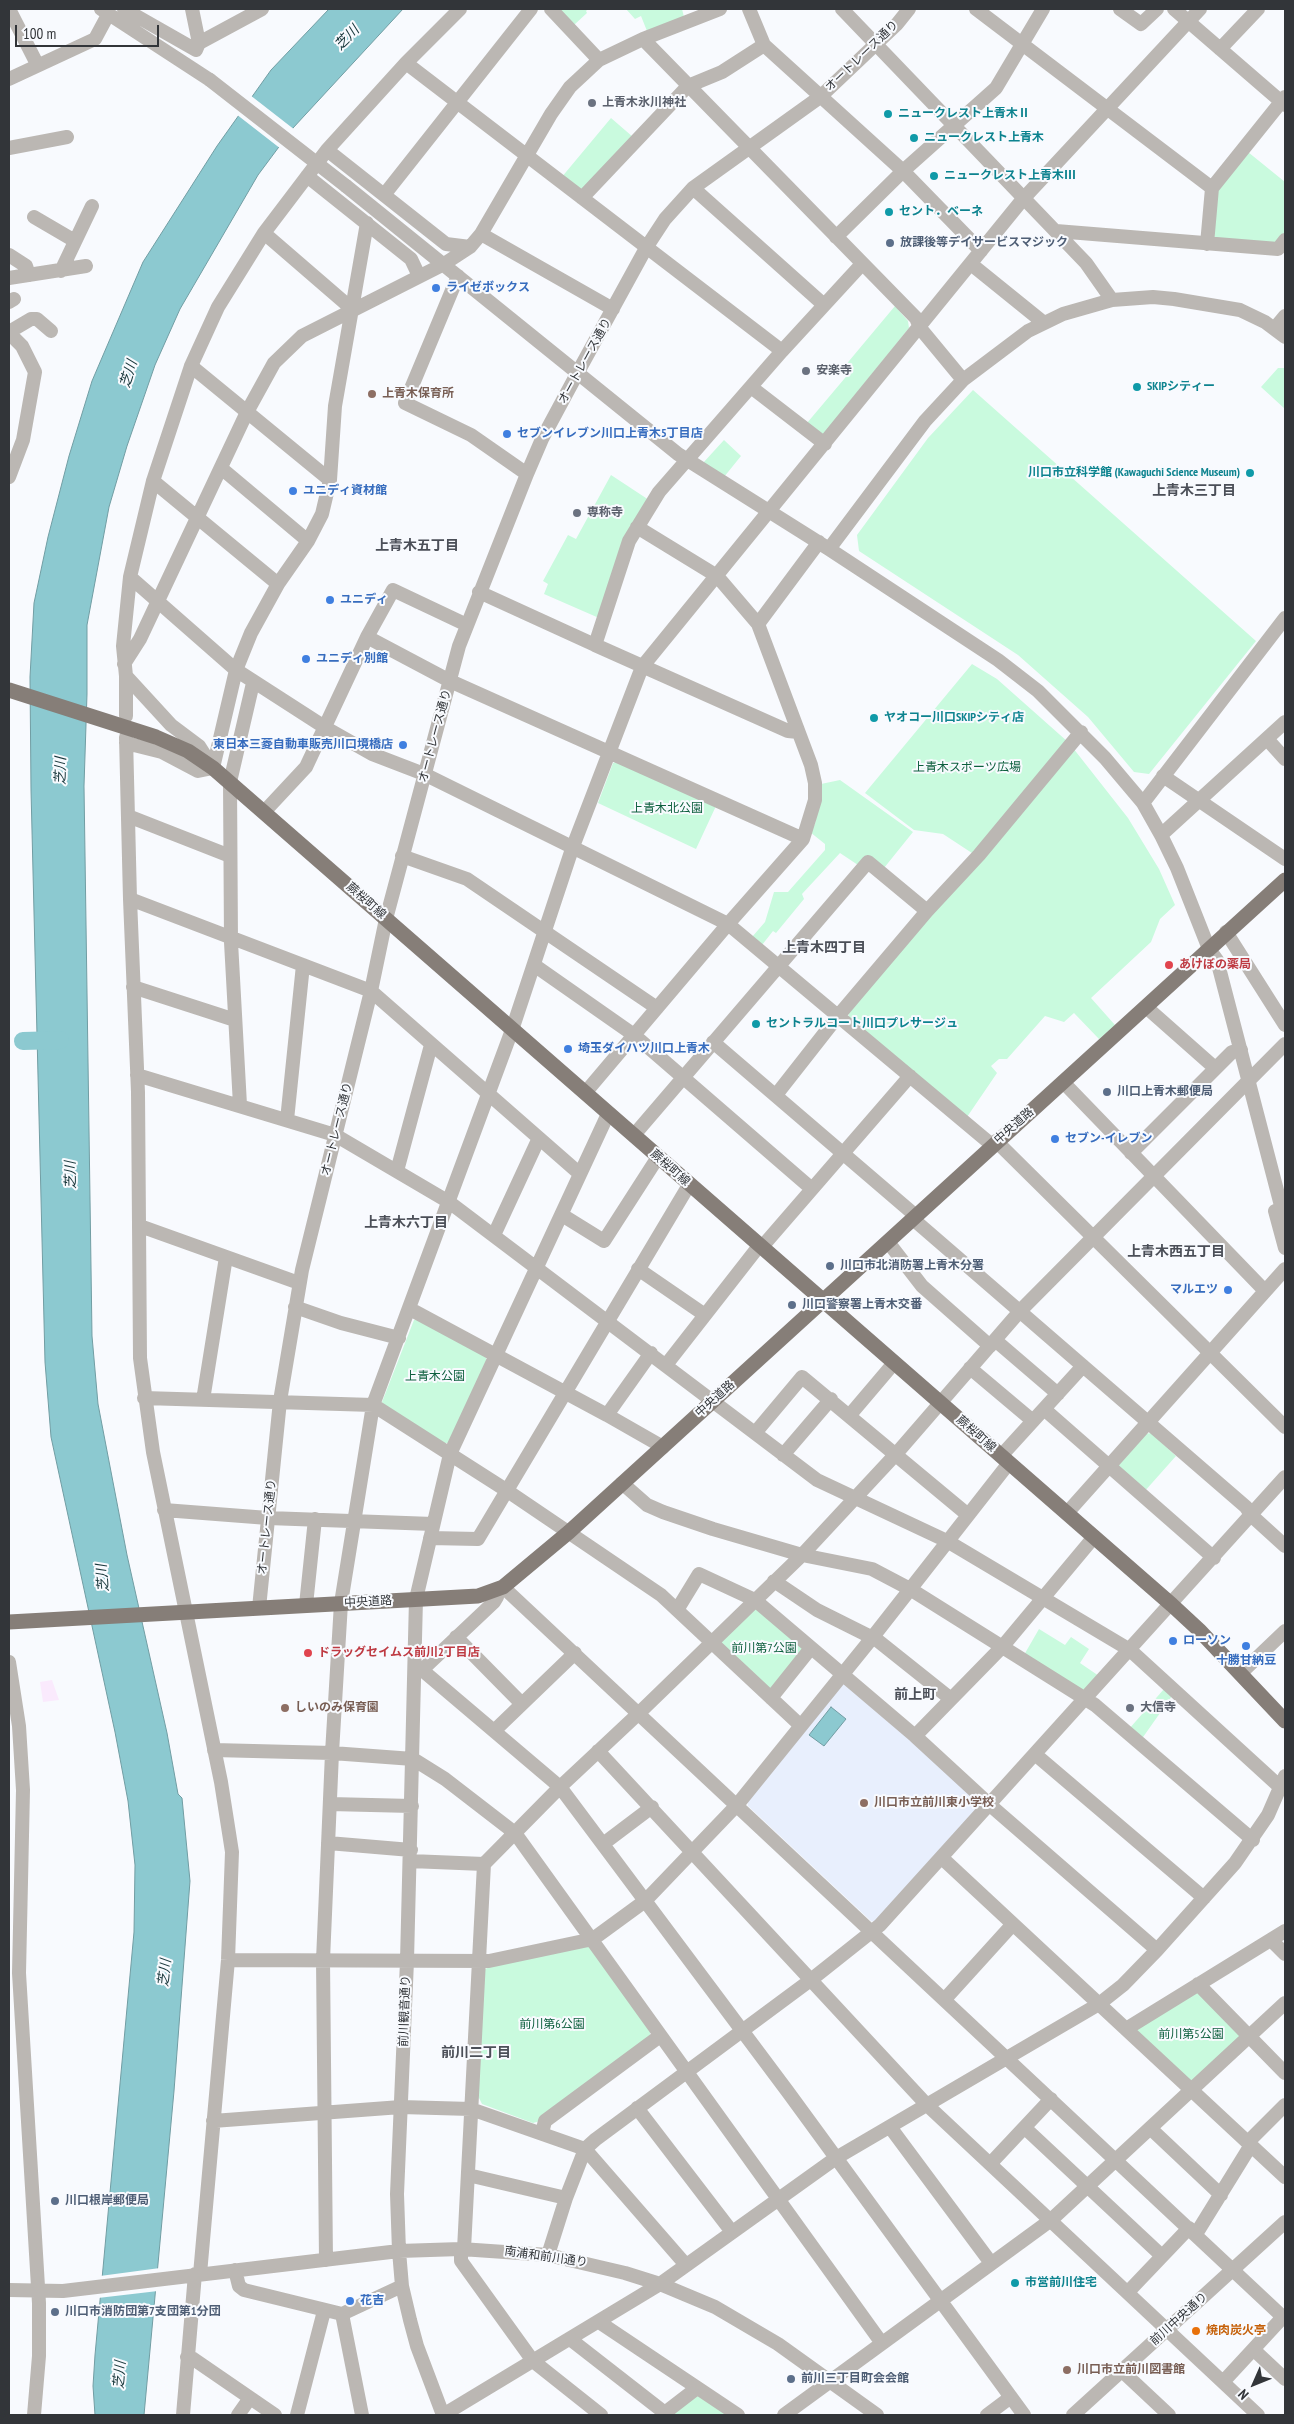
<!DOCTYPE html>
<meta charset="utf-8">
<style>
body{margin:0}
#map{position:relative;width:1294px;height:2424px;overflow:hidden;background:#f8fafe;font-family:"PT Sans Narrow",sans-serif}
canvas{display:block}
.frame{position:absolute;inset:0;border:10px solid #323539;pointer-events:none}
.north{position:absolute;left:1229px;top:2359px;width:50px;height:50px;-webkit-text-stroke:4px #f8fafe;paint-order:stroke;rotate:226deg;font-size:14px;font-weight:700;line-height:20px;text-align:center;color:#323539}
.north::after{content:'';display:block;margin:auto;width:18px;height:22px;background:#323539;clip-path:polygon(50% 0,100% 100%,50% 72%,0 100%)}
.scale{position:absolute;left:15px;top:25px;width:144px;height:22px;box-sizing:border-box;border:2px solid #323539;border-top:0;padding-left:6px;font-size:15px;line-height:18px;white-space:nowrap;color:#323539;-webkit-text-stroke:4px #f8fafe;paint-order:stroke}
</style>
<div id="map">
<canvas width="1294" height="2424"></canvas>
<div class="frame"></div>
<div class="north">N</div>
<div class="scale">100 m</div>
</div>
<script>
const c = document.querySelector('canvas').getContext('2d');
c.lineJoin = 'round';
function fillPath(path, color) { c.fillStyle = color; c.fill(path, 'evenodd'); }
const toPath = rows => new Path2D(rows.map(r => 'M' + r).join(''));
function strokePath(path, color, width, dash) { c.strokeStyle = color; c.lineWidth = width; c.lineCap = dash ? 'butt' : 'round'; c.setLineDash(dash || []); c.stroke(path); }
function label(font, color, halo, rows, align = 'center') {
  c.font = font + ' "PT Sans Narrow","Noto Sans JP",sans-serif'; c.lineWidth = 4; c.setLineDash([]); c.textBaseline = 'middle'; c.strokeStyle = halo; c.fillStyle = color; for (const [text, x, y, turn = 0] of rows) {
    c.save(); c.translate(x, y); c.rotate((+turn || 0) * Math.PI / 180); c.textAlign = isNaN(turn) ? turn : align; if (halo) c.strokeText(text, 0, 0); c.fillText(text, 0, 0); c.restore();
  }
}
const industrial = toPath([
 [52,1680,59,1700,43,1702,40,1682]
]);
const built = toPath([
 [840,1684,847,1684,980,1800,981,1807,876,1922,871,1921,748,1806,748,1800]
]);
const green = toPath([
 [559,9,588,9,586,11,587,13,574,25],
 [626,9,682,9,684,17,647,31,641,16,635,19],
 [611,118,633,137,584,190,561,178],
 [1248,152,1285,182,1285,232,1275,244,1214,240,1216,190],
 [895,306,908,321,909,328,822,436,807,423,850,372,844,367],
 [1278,368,1285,368,1285,409,1261,387],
 [973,390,1256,641,1149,774,1134,772,1088,717,1018,655,859,551,857,535,928,438],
 [724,440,741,456,724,477,703,463],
 [611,475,649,500,599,618,544,594,548,584,543,581,568,535,576,539],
 [972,664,997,679,1068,742,975,855,943,834,914,830,865,793],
 [1073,748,1128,818,1159,869,1175,905,1160,919,1151,942,1091,998,1115,1025,1099,1039,1074,1013,1064,1022,1045,1016,1007,1059,999,1059,991,1066,997,1073,967,1117,849,1018,848,1011],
 [618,761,716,806,696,849,598,803,613,763],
 [840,780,913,832,884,868,858,865,840,853,802,894,804,899,776,933,773,931,762,945,752,937,765,922,774,892,788,892,825,850,825,844,810,832,815,824,821,784],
 [419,1319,485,1355,487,1361,449,1443,441,1443,384,1407,382,1402,414,1320],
 [1151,1433,1176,1456,1144,1492,1119,1470,1118,1463,1144,1434],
 [754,1607,805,1648,773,1692,719,1641],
 [1039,1629,1065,1645,1071,1637,1089,1649,1080,1663,1099,1676,1088,1689,1081,1690,1024,1655],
 [1164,1689,1172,1696,1141,1740,1129,1729],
 [587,1946,592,1947,650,2030,650,2037,540,2121,533,2123,482,2104,478,2096,484,1970,490,1966],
 [1193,1992,1200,1992,1241,2035,1190,2083,1137,2033,1138,2026],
 [698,2394,730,2415,666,2415]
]);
const water = toPath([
 [329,9,403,9,293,128,258,175,180,309,155,365,127,446,109,507,87,625,87,694,84,786,92,1336,98,1404,127,1555,167,1733,178,1794,182,1798,190,1881,174,2091,144,2415,95,2415,93,2386,95,2355,134,1932,135,1865,128,1801,115,1732,51,1437,45,1362,31,790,30,677,34,603,48,537,69,456,92,381,143,262,217,146,271,70,329,9],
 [831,1707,846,1719,824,1746,809,1735,831,1707]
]);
const pier = toPath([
 [250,95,295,130,281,149,236,114],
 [160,2268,158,2291,98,2298,100,2276]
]);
const river = toPath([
 [23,1041,60,1040]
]);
const minor = toPath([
 [101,9,210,80],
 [124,9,196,50,199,43,192,9],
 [551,9,599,60],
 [749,9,764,45,903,171,981,251],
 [842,9,1086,263,1112,300],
 [976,9,1212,188],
 [1120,9,1141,24,1157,9],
 [1174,9,1285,105],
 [10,11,37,64],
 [643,39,916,318,920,328,963,380],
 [199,43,262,9],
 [1220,49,1258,9],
 [406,63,782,351],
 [9,79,95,39,109,13],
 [9,148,67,137],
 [327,150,446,244,470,247],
 [307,176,411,259,419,276],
 [346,186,678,454,829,549,998,660,1038,691,1105,758,1143,803,1161,835,1177,868,1209,949,1217,960,1285,1221],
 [693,188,824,305],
 [384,195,531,9],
 [582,198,688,86,722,72,764,45],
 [34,217,75,241],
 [1056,231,1278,249,1285,240],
 [264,233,352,309],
 [481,234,613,309],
 [836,237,903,171,996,88,1043,9],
 [1207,244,1212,188,1285,97],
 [9,255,26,266,29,275],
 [971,264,1044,323],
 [61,271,92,206],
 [458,276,405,403,471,435,527,474],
 [9,278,86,266],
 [9,302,14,299],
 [1275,328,1285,316],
 [9,332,31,319,37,319,51,331],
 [9,333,22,346,35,372,23,440,9,477],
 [191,366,330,480],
 [751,387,825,444],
 [221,468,308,541],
 [153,481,278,584],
 [829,549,925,421,963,380,1028,331,1063,314,1112,300,1153,297,1174,299,1240,310,1265,322,1285,337],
 [130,577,236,670,326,728,372,754,424,774,728,924,992,1145],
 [479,592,595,645],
 [758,624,819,542],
 [367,637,450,681,803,839],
 [124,664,140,639,247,412,274,363,302,336,444,264,470,247,481,234,551,114,570,87,599,60,643,39,720,9],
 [126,676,171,725,199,746,213,768,198,771,162,752,126,743],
 [126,716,126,676,123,646,130,577,153,481,191,366,218,307,264,233,327,150,406,63,460,9],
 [798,732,788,731,595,645,629,541,659,492,782,351,862,264],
 [126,737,130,899,138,1092,140,1358,153,1452,221,1782,232,1852,228,1960,200,2274],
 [1267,739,1285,759],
 [213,768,236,670,251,633,278,584,308,541,322,514,330,480,335,406,367,223],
 [1163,776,1285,859],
 [1143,803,1285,618],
 [264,812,306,767,367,637,393,590,467,625],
 [128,816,230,856],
 [1161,835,1285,722],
 [402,856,467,879,657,1008],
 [130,899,371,991,580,1174],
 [927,911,979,855,1081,732],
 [1226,932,1285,1025],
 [534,965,634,1035,812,1189],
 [133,987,235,1020],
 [1146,1007,1215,1068],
 [713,1042,916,1216],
 [137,1075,335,1135,449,1202,817,1480,947,1541,1130,1650,1280,1787],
 [1063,1082,1265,1291],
 [585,1093,728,924,803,839,815,800,815,783,811,765,758,624,717,576,637,527],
 [240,1105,231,942,230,782,253,683],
 [287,1120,303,965],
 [634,1135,868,862,927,911,838,1016,776,1095],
 [996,1141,1285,1427],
 [1131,1153,1232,1052,1241,1050],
 [397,1171,431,1045],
 [1275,1211,1285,1248],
 [562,1215,604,1241,658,1157],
 [913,1219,1246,1507,1252,1516,1285,1546],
 [140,1226,299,1283],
 [494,1235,539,1138],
 [888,1242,922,1286,990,1346],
 [761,1248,910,1076],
 [638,1269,705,1315],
 [295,1307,341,1323,399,1338],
 [410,1309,607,1415,663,1447],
 [995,1340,1058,1394],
 [666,1365,759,1246],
 [970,1368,1033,1421],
 [144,1398,373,1405,506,1490,661,1595,801,1726],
 [203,1400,226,1257],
 [1044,1409,1214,1558],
 [607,1415,651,1353],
 [849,1416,894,1363],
 [755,1433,802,1377,968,1515],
 [783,1455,831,1399],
 [1001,1456,1083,1366],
 [622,1483,647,1505,663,1512,713,1529,802,1555,872,1569,910,1589,1095,1705,1253,1840],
 [164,1510,268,1518,433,1524],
 [1067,1513,1285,1269],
 [430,1538,478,1539,689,1185],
 [774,1581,817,1610,877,1640,951,1699],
 [503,1587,1285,2319],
 [306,1605,315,1519],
 [259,1608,280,1401,302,1270,371,991,386,919,459,646,527,474,542,439,578,372,646,248,665,219,693,188,820,97,897,24,909,9],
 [677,1610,699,1574,755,1600,915,1736,990,1805,1157,1950],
 [456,1637,522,1704],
 [9,1662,19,1726,23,1790,19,1973,39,2303,39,2356,34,2415],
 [415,1664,560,1787,788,2092,1024,2415],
 [422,1670,494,1602,497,1597,495,1591],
 [1241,1673,1285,1631],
 [771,1698,811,1648],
 [494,1731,575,1653],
 [915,1736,1003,1646,1094,1537],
 [214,1750,332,1753,413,1759,445,1779,515,1833,881,2342],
 [598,1751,927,2105,1258,2415],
 [1036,1755,1204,1898],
 [330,1804,412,1806],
 [328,1843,411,1850],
 [603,1844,652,1807],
 [942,1858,1285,2177],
 [410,1861,484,1864,560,1787,638,1714,802,1555,896,1454,1020,1311,1285,1044],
 [1271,1940,1285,1954],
 [228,1960,489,1961,593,1939,645,1901,737,1805,872,1638,1009,1463],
 [1198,1984,1285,2073],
 [945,1999,1013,1924],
 [1126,2029,1285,1931],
 [637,2108,732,2232],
 [213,2121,401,2107,471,2109,585,2149,686,2265],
 [890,2127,991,2263],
 [1025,2128,1162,2256],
 [1150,2128,1221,2195],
 [542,2133,545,2121,660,2036],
 [1248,2142,1285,2105],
 [990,2164,1051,2099],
 [468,2175,566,2198],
 [1196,2234,1251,2145],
 [461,2249,461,2261,533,2361,601,2415],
 [464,2249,484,1864],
 [548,2255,566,2198,585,2149,596,2139,812,1979,880,1925,1285,1477],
 [326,2260,323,1960,332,1753,341,1603,373,1405,512,1030,572,849,642,667,1023,199,1200,9],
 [235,2270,239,2286,244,2290,342,2314,402,2286],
 [9,2290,63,2291,399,2251,461,2249,548,2255,625,2273,660,2284,715,2307,778,2344,877,2415],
 [1128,2292,1189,2228],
 [342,2314,362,2415],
 [599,2322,738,2415],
 [570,2339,665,2413],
 [1254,2350,1285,2379],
 [187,2357,192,2358,275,2415],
 [1122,2371,1169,2415],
 [1223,2382,1283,2317],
 [183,2415,195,2274],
 [238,2415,250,2398],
 [297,2415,324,2311],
 [443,2415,417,2346,410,2320,402,2286,399,2251,397,2194,407,1961,416,1599,450,1454,608,1114],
 [443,2415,660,2284,836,2158,1099,2004,1123,1985,1157,1950,1235,1863,1268,1815,1285,1776],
 [662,2415,697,2388],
 [784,2415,1051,2220,1285,2003],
 [987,2415,1011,2397],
 [1073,2415,1285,2222]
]);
const major = toPath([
 [9,690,156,737,188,751,213,768,1172,1605,1199,1630,1285,1721],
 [9,1622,478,1596,503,1587,569,1532,1285,880]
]);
const minorBridge = toPath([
 [210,80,346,186]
]);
const markers = [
 [592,103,5,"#6b7280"],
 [888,114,5,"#0f9aa8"],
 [914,138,5,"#0f9aa8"],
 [934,176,5,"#0f9aa8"],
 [889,212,5,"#0f9aa8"],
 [890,243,5,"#5c6f8a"],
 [436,288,5,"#3f7fe0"],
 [806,371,5,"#6b7280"],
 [1137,387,5,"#0f9aa8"],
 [372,394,5,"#8d6e63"],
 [507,434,5,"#3f7fe0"],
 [1250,473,5,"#0f9aa8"],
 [293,491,5,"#3f7fe0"],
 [577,513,5,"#6b7280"],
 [330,600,5,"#3f7fe0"],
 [306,659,5,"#3f7fe0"],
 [874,718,5,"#0f9aa8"],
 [403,745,5,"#3f7fe0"],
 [1169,965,5,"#e0444e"],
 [756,1024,5,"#0f9aa8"],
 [568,1049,5,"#3f7fe0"],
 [1107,1092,5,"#5c6f8a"],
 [1055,1139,5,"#3f7fe0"],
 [830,1266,5,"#5c6f8a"],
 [1228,1290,5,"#3f7fe0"],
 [792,1305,5,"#5c6f8a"],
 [1173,1641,5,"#3f7fe0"],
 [1246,1646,5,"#3f7fe0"],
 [308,1653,5,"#e0444e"],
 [285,1708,5,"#8d6e63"],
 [1130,1708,5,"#6b7280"],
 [864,1803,5,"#8d6e63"],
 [55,2201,5,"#5c6f8a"],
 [1015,2283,5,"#0f9aa8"],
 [350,2301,5,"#3f7fe0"],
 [55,2312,5,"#5c6f8a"],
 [1196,2331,5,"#e8710a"],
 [1067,2370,5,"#8d6e63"],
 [791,2379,5,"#5c6f8a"]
];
const streetNames = [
 ["オートレース通り",862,56,-44],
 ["オートレース通り",585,361,-61],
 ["オートレース通り",435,736,-75],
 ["蕨桜町線",366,901,41],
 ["中央道路",1014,1126,-41],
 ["オートレース通り",337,1129,-76],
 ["蕨桜町線",670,1168,41],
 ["中央道路",715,1399,-42],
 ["蕨桜町線",976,1434,41],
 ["オートレース通り",267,1527,-84],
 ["中央道路",368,1602,-3],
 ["前川観音通り",405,2011,-88],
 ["南浦和前川通り",546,2257,8],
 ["前川中央通り",1179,2319,-42]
];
const worshipNames = [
 ["上青木氷川神社",602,103],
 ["安楽寺",816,371],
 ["専称寺",587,513],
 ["大信寺",1140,1708]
];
const cultureNames = [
 ["ニュークレスト上青木Ⅱ",898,114],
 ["ニュークレスト上青木",924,138],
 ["ニュークレスト上青木Ⅲ",944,176],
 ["セント．ベーネ",899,212],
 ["SKIPシティー",1147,387],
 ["川口市立科学館 (Kawaguchi Science Museum)",1240,473,"right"],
 ["ヤオコー川口SKIPシティ店",884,718],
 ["セントラルコート川口プレサージュ",766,1024],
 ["市営前川住宅",1025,2283]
];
const serviceNames = [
 ["放課後等デイサービスマジック",900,243],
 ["川口上青木郵便局",1117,1092],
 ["川口市北消防署上青木分署",840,1266],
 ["川口警察署上青木交番",802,1305],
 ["川口根岸郵便局",65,2201],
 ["川口市消防団第7支団第1分団",65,2312],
 ["前川三丁目町会会館",801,2379]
];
const shopNames = [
 ["ライゼボックス",446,288],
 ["セブンイレブン川口上青木5丁目店",517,434],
 ["ユニディ資材館",303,491],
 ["ユニディ",340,600],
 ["ユニディ別館",316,659],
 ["東日本三菱自動車販売川口境橋店",393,745,"right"],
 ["埼玉ダイハツ川口上青木",578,1049],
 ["セブン-イレブン",1065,1139],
 ["マルエツ",1218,1290,"right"],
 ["ローソン",1183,1641],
 ["十勝甘納豆",1246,1661,"center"],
 ["花吉",360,2301]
];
const educationNames = [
 ["上青木保育所",382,394],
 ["しいのみ保育園",295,1708],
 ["川口市立前川東小学校",874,1803],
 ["川口市立前川図書館",1077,2370]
];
const parkNames = [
 ["上青木スポーツ広場",967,768],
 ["上青木北公園",667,809],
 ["上青木公園",435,1377],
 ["前川第7公園",764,1649],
 ["前川第6公園",552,2025],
 ["前川第5公園",1191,2035]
];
const healthNames = [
 ["あけぼの薬局",1179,965],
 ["ドラッグセイムス前川2丁目店",318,1653]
];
const foodNames = [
 ["焼肉炭火亭",1206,2331]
];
const waterNames = [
 ["芝川",347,38,-46],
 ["芝川",129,374,-73],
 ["芝川",61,771,-89],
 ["芝川",71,1175,-91],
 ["芝川",103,1578,-95],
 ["芝川",165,1973,-84],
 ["芝川",120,2375,-86]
];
const neighbourhoodNames = [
 ["上青木三丁目",1194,491],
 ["上青木五丁目",417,546],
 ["上青木四丁目",824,948],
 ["上青木六丁目",406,1223],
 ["上青木西五丁目",1176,1252],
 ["前上町",915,1695],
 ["前川二丁目",476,2053]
];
fillPath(industrial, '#faeafd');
fillPath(built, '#e8effd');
fillPath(green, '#c9fade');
fillPath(water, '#8cc9d0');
strokePath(water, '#719da3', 1);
fillPath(pier, '#f8fafe');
strokePath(river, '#8cc9d0', 18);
strokePath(minor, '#bbb7b3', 14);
strokePath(major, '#867e78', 15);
strokePath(minorBridge, '#bbb7b3', 14);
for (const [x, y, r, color] of markers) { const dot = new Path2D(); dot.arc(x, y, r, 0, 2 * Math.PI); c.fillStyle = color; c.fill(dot); strokePath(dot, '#f8fafe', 2); }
label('12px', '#323539', '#f8fafe', streetNames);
label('bold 12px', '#5b616d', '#f8fafe', worshipNames, 'left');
label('bold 12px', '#0d838f', '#f8fafe', cultureNames, 'left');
label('bold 12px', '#4e5e75', '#f8fafe', serviceNames, 'left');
label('bold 12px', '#366cbe', '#f8fafe', shopNames, 'left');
label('bold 12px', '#785e54', '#f8fafe', educationNames, 'left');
label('12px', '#0d5f3e', '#f8fafe', parkNames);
label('bold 12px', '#be3a42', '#f8fafe', healthNames, 'left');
label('bold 12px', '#c56008', '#f8fafe', foodNames, 'left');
label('italic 14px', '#17363a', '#f8fafe', waterNames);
label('bold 14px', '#4b4f58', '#f8fafe', neighbourhoodNames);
</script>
